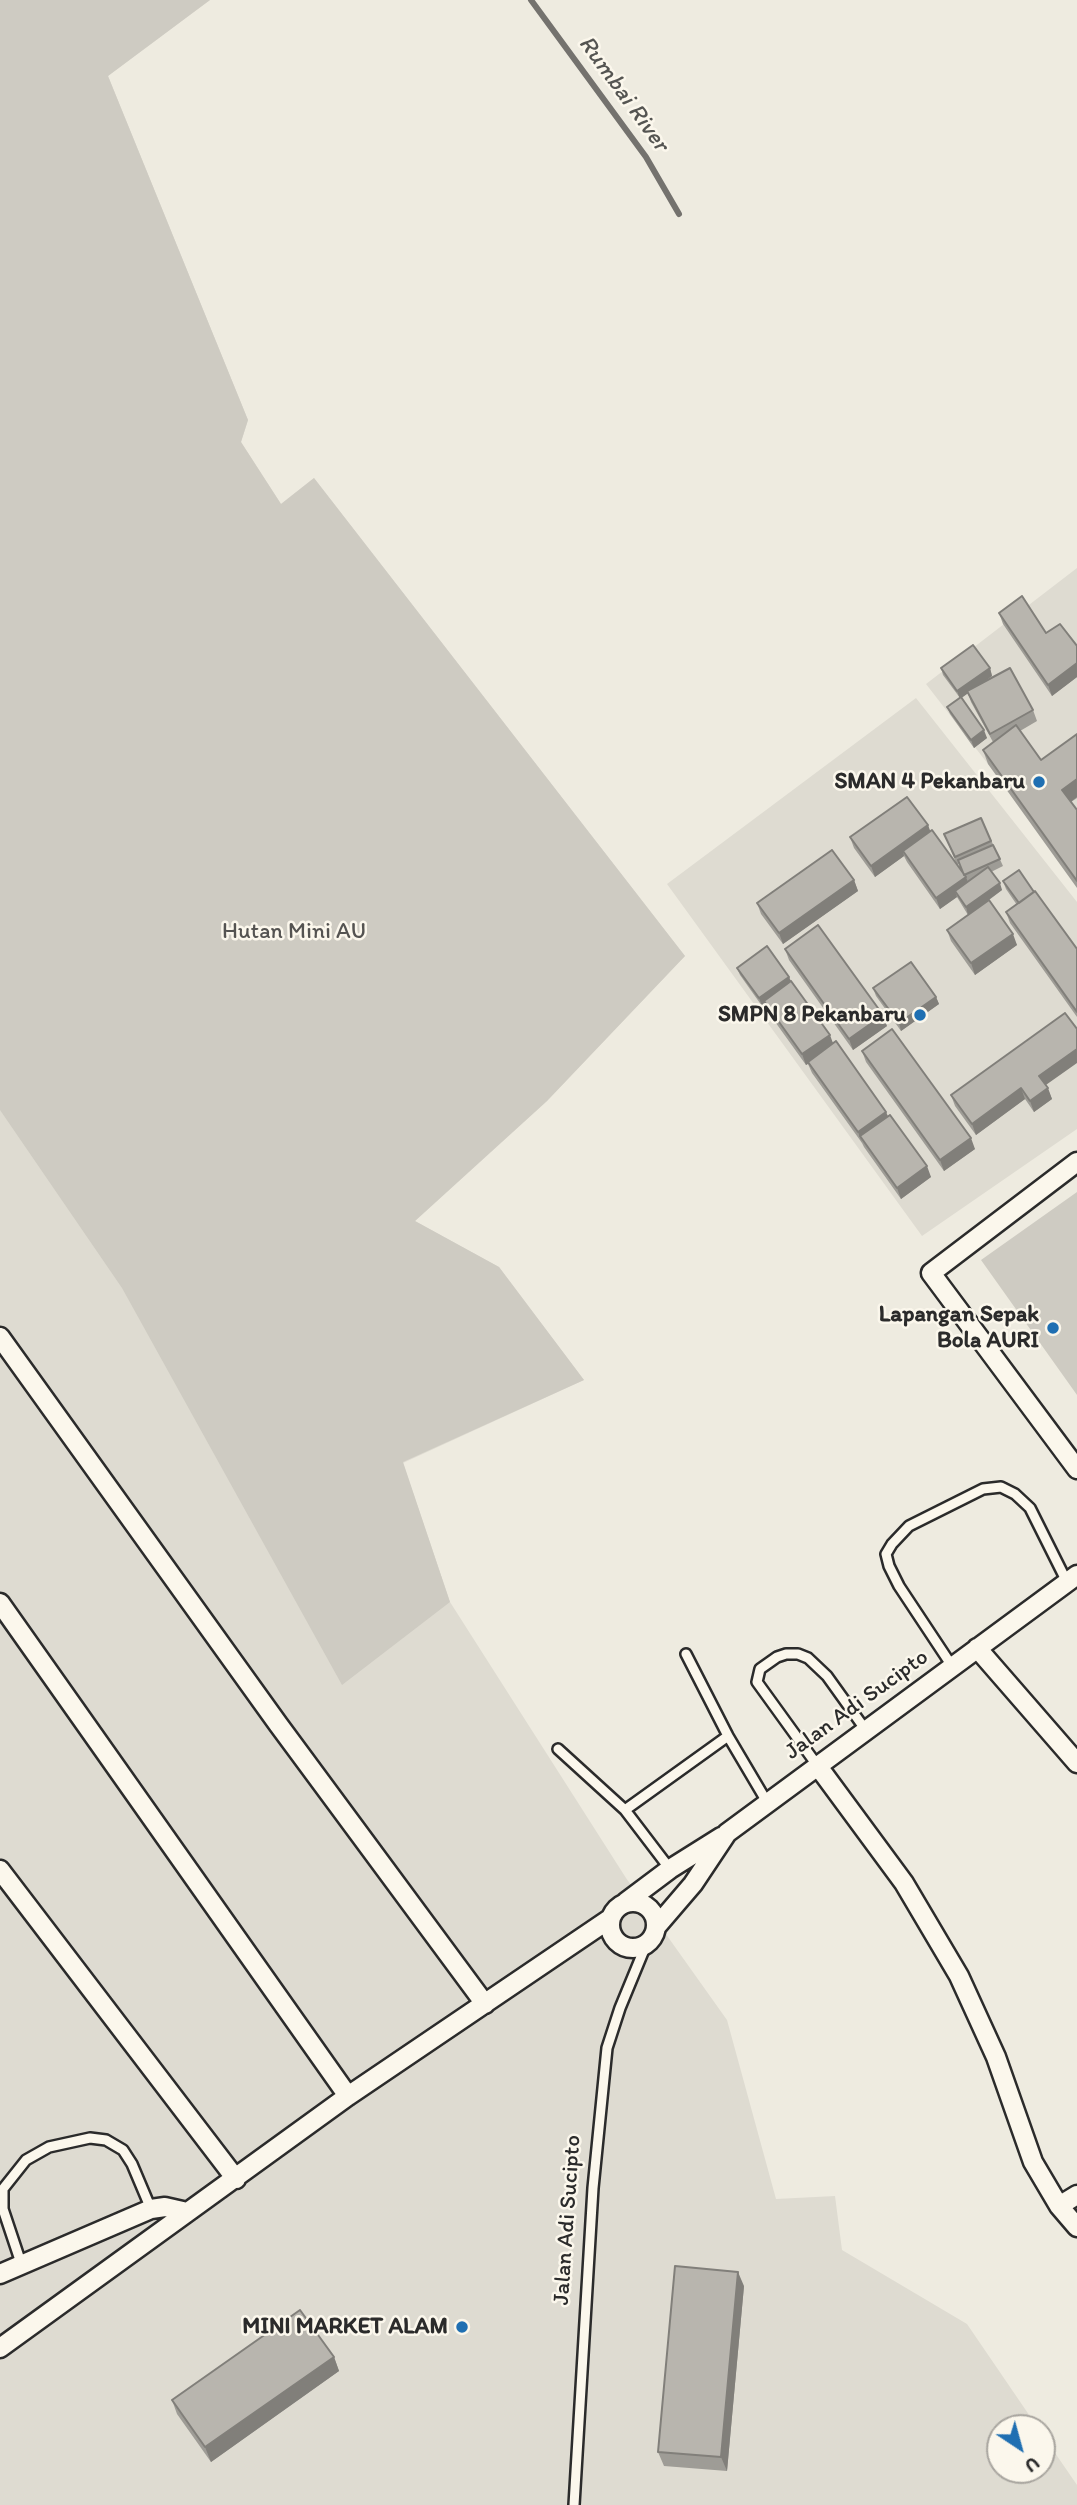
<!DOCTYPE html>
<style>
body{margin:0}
#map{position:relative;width:1077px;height:2505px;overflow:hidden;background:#eeebe0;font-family:Itim,sans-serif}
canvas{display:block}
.north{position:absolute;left:986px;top:2414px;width:70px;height:70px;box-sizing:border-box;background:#fbf7ec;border:2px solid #a8a59f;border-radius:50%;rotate:144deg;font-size:19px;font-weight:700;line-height:28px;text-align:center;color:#2b2b2b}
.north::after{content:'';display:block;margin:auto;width:24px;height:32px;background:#1f6fb2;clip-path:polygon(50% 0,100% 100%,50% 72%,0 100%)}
</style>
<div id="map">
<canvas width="1077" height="2505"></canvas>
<div class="north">U</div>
</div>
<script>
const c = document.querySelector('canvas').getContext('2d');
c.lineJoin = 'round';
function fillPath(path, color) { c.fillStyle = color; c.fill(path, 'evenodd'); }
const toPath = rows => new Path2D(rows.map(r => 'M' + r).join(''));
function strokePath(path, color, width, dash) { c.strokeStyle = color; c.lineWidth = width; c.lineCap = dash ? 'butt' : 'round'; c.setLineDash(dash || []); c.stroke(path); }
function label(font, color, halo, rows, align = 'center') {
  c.font = font + ' Itim,sans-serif'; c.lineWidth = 5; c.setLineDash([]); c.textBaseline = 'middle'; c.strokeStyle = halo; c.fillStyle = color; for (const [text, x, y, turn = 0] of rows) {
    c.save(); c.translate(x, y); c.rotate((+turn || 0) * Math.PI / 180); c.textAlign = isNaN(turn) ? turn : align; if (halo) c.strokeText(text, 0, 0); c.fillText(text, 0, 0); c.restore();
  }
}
const built = toPath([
 [0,0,210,0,108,76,248,420,241,442,281,504,314,478,685,956,547,1101,415,1221,499,1267,584,1380,403,1463,450,1602,626,1878,727,2020,776,2199,835,2196,842,2250,967,2324,1038,2428,1000,2428,1000,2470,1042,2470,1042,2434,1077,2485,1077,2505,0,2505],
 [1077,568,1077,879,926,684],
 [916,698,1077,902,1077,1129,922,1236,667,884]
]);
const green = toPath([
 [0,0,210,0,108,76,248,420,241,442,281,504,314,478,685,956,547,1101,415,1221,499,1267,584,1380,403,1462,450,1602,342,1685,122,1288,0,1110],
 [1077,1192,1077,1395,981,1260]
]);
const stream = toPath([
 [531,0,646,157,679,214]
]);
const lane = toPath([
 [686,1654,728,1736,767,1802],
 [952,1666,899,1586,889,1566,886,1554,892,1544,909,1526,983,1489,1001,1487,1015,1494,1030,1508,1067,1582],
 [558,1749,625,1810,670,1869],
 [817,1765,757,1682,760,1669,777,1657,786,1654,798,1654,808,1658,827,1676,865,1729],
 [625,1810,728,1736],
 [22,2266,3,2209,3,2189,26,2160,49,2147,90,2138,106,2140,123,2150,132,2164,151,2209],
 [574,2505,593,2188,607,2048,620,2008,646,1945]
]);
const street = toPath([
 [1077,1162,931,1273,1077,1469],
 [0,1337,278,1724,485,2004],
 [0,1603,348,2096],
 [977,1648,1077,1763],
 [817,1765,904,1883,959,1976,996,2057,1033,2162,1059,2206,1077,2227],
 [0,1870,236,2179],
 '610 1925a23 23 0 1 1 46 0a23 23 0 1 1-46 0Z',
 [626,1902,670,1869,721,1837],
 [657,1926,693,1884,727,1833,1077,1575],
 [1059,2206,1077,2195],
 [0,2274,151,2209,165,2207,187,2212],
 [0,2348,348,2096,611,1918]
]);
const wall = toPath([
 [999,613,1077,646,1077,677,1052,696,1003,624],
 [941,668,990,668,992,676,982,683,1033,710,1037,721,1020,731,1041,760,1077,734,1077,798,1071,802,1077,810,1077,888,988,764,983,750,993,742,971,702,968,693,961,698,987,738,974,748,950,714,947,707,960,698,943,675],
 [981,818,1003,866,991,872,1002,890,989,900,1017,945,975,975,951,941,947,930,968,915,957,897,940,909,907,862,904,856,875,877,854,848,850,837,928,825,930,832,963,873,959,864,957,865,944,834],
 [854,880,858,891,783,944,761,914,757,903],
 [1003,881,1077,949,1077,1017,1010,923,1006,912,1017,905,1006,889],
 [785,949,887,1026,853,1050,789,960],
 [737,968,789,977,791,981,833,1043,886,1112,888,1116,931,1177,901,1199,864,1147,862,1143,812,1073,808,1064,806,1065,768,1012,765,1004,762,1006,740,975],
 [873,988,936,997,939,1004,901,1031,876,996],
 [862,1051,975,1149,944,1171,866,1062],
 [1046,1085,1052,1099,1034,1112,1025,1099,976,1135,955,1106,951,1095],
 [744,2286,727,2471,664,2466,658,2452],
 [334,2357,339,2371,211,2462,177,2414,172,2400]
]);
const shadedWall = toPath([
 [1077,663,1077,677,1052,696,1048,685],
 [990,668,992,676,960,699,957,691],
 [984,730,987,738,974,748,971,740],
 [1077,779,1077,797,1068,804,1062,790],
 [928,825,932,836,903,851,904,856,875,877,871,866],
 [966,877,970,888,955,891,957,897,940,909,936,898],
 [854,880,858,891,783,944,779,933],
 [1000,883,1002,890,968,915,966,907],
 [1013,934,1017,945,975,975,971,963],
 [789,977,792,985,764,1001,765,1004,762,1006,759,998],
 [936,997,939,1004,901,1031,899,1023],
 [883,1015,887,1026,853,1050,849,1039],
 [830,1035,834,1046,806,1065,802,1054],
 [1077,1049,1077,1063,1043,1087,1039,1076],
 [1021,1088,1025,1099,976,1135,972,1124],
 [1048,1088,1052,1099,1034,1112,1030,1101],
 [886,1112,890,1123,860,1136,862,1143,858,1132],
 [971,1138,975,1149,944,1171,940,1160],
 [927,1166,931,1177,901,1199,897,1188],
 [738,2272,744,2286,727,2471,721,2457],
 [334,2357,339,2371,211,2462,205,2447]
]);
const building = toPath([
 [1022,596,1046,633,1060,624,1077,646,1077,663,1048,685,999,613,1022,596],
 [973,645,990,668,957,691,941,668,973,645],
 [1010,668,1033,710,990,734,967,691,1010,668],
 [961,697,984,730,971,740,947,707,961,697],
 [1016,725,1041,760,1077,734,1077,779,1062,790,1077,810,1077,881,983,750,1016,725],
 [907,797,928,825,871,866,850,837,907,797],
 [981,818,991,841,955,857,944,834,981,818],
 [932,830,966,877,936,898,903,851,932,830],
 [993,845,1000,859,964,875,958,860,993,845],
 [832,850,854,880,779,933,757,903,832,850],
 [988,867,1000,883,966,907,955,891,988,867],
 [1019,870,1034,892,1019,903,1003,881,1019,870],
 [1035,891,1077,949,1077,1012,1006,912,1035,891],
 [989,900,1013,934,971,963,947,930,989,900],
 [818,925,883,1015,849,1039,785,949,818,925],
 [767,946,789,977,759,998,737,968,767,946],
 [911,962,936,997,899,1023,873,988,911,962],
 [791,981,830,1035,802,1054,764,1001,791,981],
 [1065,1013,1077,1029,1077,1049,1039,1076,1048,1088,1030,1101,1021,1088,972,1124,951,1095,1065,1013],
 [892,1029,971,1138,940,1160,862,1051,892,1029],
 [836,1041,886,1112,858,1132,808,1062,836,1041],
 [890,1115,927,1166,897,1188,860,1136,890,1115],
 [675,2266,738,2272,721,2457,658,2452,675,2266],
 [300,2310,334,2357,205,2447,172,2400,300,2310]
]);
const markers = [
 [1039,782,7,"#1f6fb2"],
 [920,1015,7,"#1f6fb2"],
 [1053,1328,7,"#1f6fb2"],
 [462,2327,7,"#1f6fb2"]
];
const poiNames = [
 ["SMAN 4 Pekanbaru",1025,782],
 ["SMPN 8 Pekanbaru",906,1015],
 ["Lapangan Sepak",1039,1315],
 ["Bola AURI",1039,1341],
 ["MINI MARKET ALAM",448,2327]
];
const parkNames = [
 ["Hutan Mini AU",294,932]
];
const streetNames = [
 ["Jalan Adi Sucipto",857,1705,-36],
 ["Jalan Adi Sucipto",568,2220,-86]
];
const waterNames = [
 ["Rumbai River",623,94,54]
];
fillPath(built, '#dedbd1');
fillPath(green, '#cecbc2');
strokePath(stream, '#74726e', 6);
strokePath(lane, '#2b2b2b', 14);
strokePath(street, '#2b2b2b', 23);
strokePath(lane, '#fbf7ec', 9);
strokePath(street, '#fbf7ec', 18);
fillPath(wall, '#9e9c96');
fillPath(shadedWall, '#817f7a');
fillPath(building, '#b8b5ae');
strokePath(building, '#817f7a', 2);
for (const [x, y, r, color] of markers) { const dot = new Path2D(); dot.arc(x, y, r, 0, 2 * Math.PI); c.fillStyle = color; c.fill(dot); strokePath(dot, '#fbf7ec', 2.5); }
label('bold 23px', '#2b2b2b', '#fbf7ec', poiNames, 'right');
label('23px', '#545351', '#fbf7ec', parkNames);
label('23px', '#2b2b2b', '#fbf7ec', streetNames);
label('italic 24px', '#555552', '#fbf7ec', waterNames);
</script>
